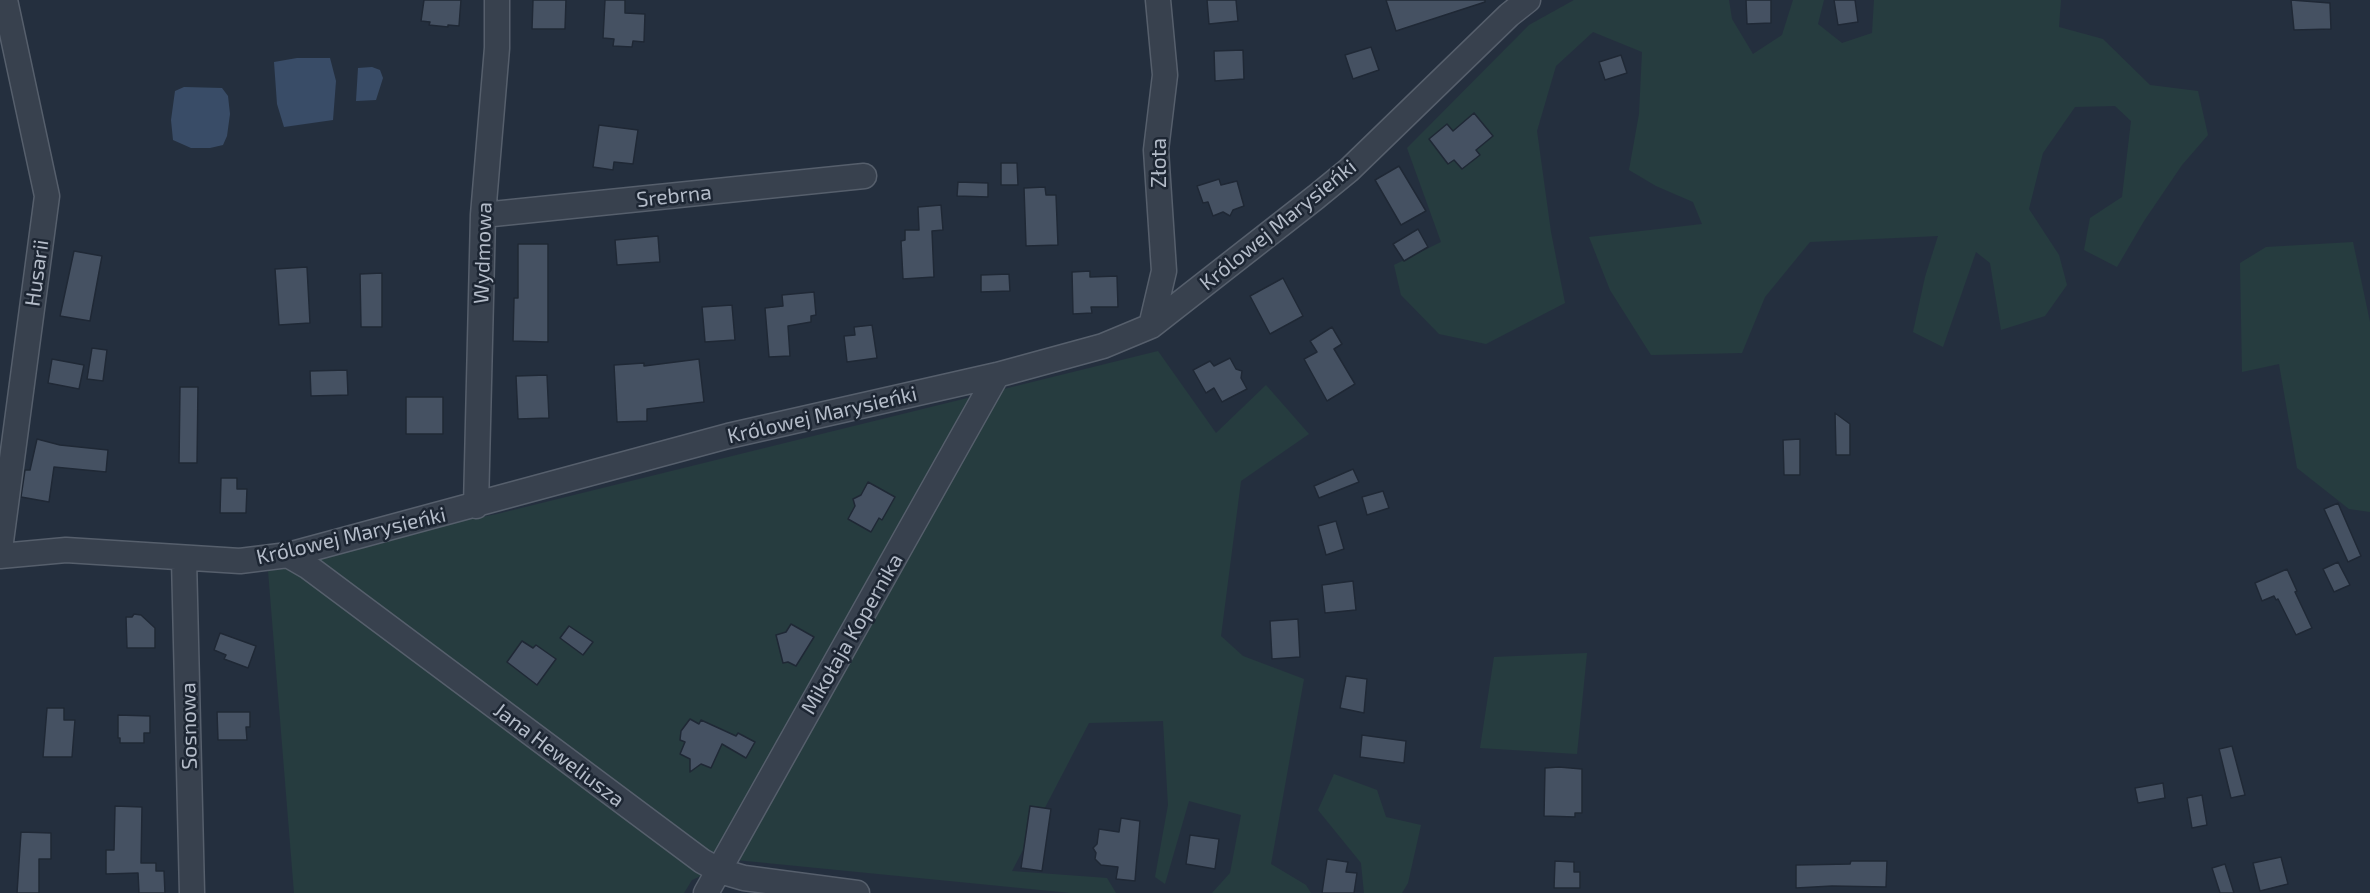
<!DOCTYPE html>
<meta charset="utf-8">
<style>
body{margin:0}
canvas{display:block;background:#242f3e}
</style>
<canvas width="2370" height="893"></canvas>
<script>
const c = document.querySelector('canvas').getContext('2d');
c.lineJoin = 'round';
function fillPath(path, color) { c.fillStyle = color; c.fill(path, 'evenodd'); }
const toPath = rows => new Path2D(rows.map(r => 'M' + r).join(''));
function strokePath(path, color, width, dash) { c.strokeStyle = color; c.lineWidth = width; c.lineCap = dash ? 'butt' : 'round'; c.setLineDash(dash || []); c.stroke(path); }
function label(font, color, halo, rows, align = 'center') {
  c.font = font + ' "Exo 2",sans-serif'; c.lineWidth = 5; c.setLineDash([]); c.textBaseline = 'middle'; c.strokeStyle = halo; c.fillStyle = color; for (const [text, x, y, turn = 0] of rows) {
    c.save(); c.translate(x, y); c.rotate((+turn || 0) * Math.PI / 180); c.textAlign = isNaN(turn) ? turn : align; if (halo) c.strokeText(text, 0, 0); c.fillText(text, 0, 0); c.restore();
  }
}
const green = toPath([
 [1574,0,1729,0,1732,19,1753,54,1782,35,1793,0,1824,0,1818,24,1842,43,1872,33,1874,0,2061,0,2059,27,2103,39,2150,85,2198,91,2208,135,2182,165,2144,221,2117,267,2084,250,2090,218,2122,197,2131,121,2115,106,2075,107,2043,153,2029,209,2059,255,2067,285,2045,316,2001,330,1990,263,1976,252,1943,347,1913,332,1925,277,1938,236,1810,242,1765,297,1742,353,1651,355,1610,290,1589,237,1702,224,1693,202,1656,186,1629,170,1639,114,1642,52,1593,32,1556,66,1537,131,1551,232,1565,303,1486,344,1439,334,1401,295,1394,265,1441,242,1407,148,1529,25],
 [2353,242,2370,322,2370,512,2349,509,2297,468,2279,364,2242,372,2240,263,2266,247],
 [1158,351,1216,433,1266,385,1309,434,1241,481,1221,636,1243,656,1304,679,1271,864,1306,885,1311,893,1212,893,1230,873,1241,815,1189,801,1165,884,1155,877,1168,805,1163,721,1089,723,1012,871,1107,878,1116,893,1071,893,736,860,692,880,684,893,294,893,267,558,497,514],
 [1587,653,1577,754,1480,748,1494,657],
 [1334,774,1377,790,1386,817,1421,825,1408,883,1402,893,1364,893,1361,863,1318,810]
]);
const water = toPath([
 [297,58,330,58,336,81,333,120,284,127,277,104,274,62],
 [372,67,380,70,383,78,376,100,356,101,358,68],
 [184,87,222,88,228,96,230,114,227,136,223,145,210,148,191,148,173,140,171,120,175,91]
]);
const building = toPath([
 [424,0,461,0,459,26,448,25,448,27,429,25,430,22,421,21,424,0],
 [533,0,566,0,565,29,532,29,533,0],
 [605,0,625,0,625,13,645,14,644,42,633,41,632,47,613,46,614,39,603,38,605,0],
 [1207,0,1236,0,1238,21,1209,24,1207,0],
 [1386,0,1485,0,1485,2,1396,31,1386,0],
 [1746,0,1771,0,1771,23,1747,24,1746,0],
 [1834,0,1855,0,1858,22,1838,25,1834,0],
 [2291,0,2330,3,2331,29,2294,30,2291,0],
 [1371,47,1379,70,1353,79,1345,55,1371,47],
 [1243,50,1244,79,1215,81,1214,51,1243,50],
 [1621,55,1627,73,1605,80,1599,62,1621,55],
 [1474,113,1493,136,1476,150,1480,155,1462,169,1454,160,1448,164,1429,139,1447,124,1453,131,1474,113],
 [599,125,638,130,633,164,614,162,613,170,593,167,599,125],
 [1001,163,1017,163,1018,185,1001,185,1001,163],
 [1399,166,1426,211,1401,225,1375,180,1399,166],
 [1219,179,1221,185,1237,181,1244,206,1233,210,1230,216,1223,212,1213,216,1208,202,1203,203,1197,186,1219,179],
 [958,182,988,183,988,197,957,196,958,182],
 [1045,187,1046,195,1056,195,1058,245,1026,246,1024,188,1045,187],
 [941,205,943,230,932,231,934,277,903,279,901,241,905,240,905,230,919,230,918,207,941,205],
 [1418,229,1428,247,1404,261,1393,244,1418,229],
 [658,236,660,262,617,265,615,240,658,236],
 [518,244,548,244,548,342,513,341,514,298,518,298,518,244],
 [74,251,102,256,90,321,60,316,74,251],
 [307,267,310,323,279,325,275,269,307,267],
 [1090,271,1090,277,1117,276,1118,307,1091,307,1092,313,1073,314,1072,272,1090,271],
 [382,273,382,327,361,327,360,274,382,273],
 [1009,274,1010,291,981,292,981,275,1009,274],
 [1283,278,1303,316,1270,334,1250,296,1283,278],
 [814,292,816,315,811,316,811,322,788,326,790,356,769,357,765,308,783,306,782,295,814,292],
 [732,305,735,340,705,342,702,307,732,305],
 [872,325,877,358,847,362,844,336,855,335,854,327,872,325],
 [1332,327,1342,344,1334,349,1355,384,1327,401,1304,359,1317,352,1310,341,1332,327],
 [92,348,107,350,103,381,87,379,92,348],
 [1230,358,1236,369,1242,371,1241,378,1247,389,1222,402,1214,388,1206,393,1193,370,1210,361,1214,366,1230,358],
 [52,359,84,365,79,389,48,383,52,359],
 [699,359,704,402,647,409,647,421,617,422,614,365,644,363,644,366,699,359],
 [347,370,348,395,311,396,310,371,347,370],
 [547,375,549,418,518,419,516,376,547,375],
 [180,387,198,387,197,463,179,463,180,387],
 [406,397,443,397,443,434,406,434,406,397],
 [1835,413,1850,424,1850,455,1836,455,1835,413],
 [37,439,60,445,108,450,106,472,54,467,49,502,21,497,25,470,30,470,37,439],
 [1800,439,1800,475,1784,475,1783,440,1800,439],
 [1353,469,1359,482,1319,498,1314,486,1353,469],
 [221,478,237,478,237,489,247,489,246,513,220,513,221,478],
 [868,482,895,497,882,520,879,518,871,532,848,519,855,506,853,499,861,495,868,482],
 [1383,491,1389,508,1367,515,1362,497,1383,491],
 [2338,503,2361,556,2348,562,2324,509,2338,503],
 [1336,521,1344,549,1326,555,1318,526,1336,521],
 [2338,562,2350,585,2334,592,2323,569,2338,562],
 [2287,569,2297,591,2295,592,2312,628,2296,635,2278,599,2276,600,2274,596,2262,601,2255,583,2287,569],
 [1353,581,1356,610,1325,613,1322,585,1353,581],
 [134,614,141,615,155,628,155,648,127,648,126,617,132,617,134,614],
 [1298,619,1300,657,1272,659,1270,621,1298,619],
 [791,624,814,637,796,666,788,662,783,663,776,635,786,632,791,624],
 [569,626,593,642,583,655,560,638,569,626],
 [220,633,256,646,248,668,224,659,226,655,214,650,220,633],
 [522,641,533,648,536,645,556,659,537,685,507,662,522,641],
 [1346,676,1367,679,1364,713,1340,708,1346,676],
 [47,708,64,708,64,720,75,720,72,757,43,757,47,708],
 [217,712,250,712,250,727,246,727,247,740,218,740,217,712],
 [118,715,150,716,150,733,144,733,144,743,120,743,120,738,118,738,118,715],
 [690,719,699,724,701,720,736,736,738,733,755,742,746,758,722,744,711,768,701,764,690,772,690,759,680,754,685,742,680,740,681,731,690,719],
 [1362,735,1406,741,1404,763,1360,757,1362,735],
 [2232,746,2245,795,2231,798,2219,749,2232,746],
 [1559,767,1582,769,1582,813,1575,813,1575,817,1544,816,1545,768,1559,767],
 [2163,783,2165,798,2138,803,2135,788,2163,783],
 [2202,795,2207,825,2192,828,2187,798,2202,795],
 [115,806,142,807,141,863,156,863,156,871,164,871,165,893,139,893,138,873,106,874,106,850,114,850,115,806],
 [1030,806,1051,809,1042,871,1021,868,1030,806],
 [1121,818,1140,821,1135,881,1116,879,1118,867,1101,865,1095,859,1096,853,1093,848,1097,844,1099,829,1119,832,1121,818],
 [21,832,51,833,51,859,39,859,39,893,17,893,21,832],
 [1190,835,1219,839,1215,869,1186,864,1190,835],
 [2281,857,2288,884,2260,891,2253,863,2281,857],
 [1327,859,1348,862,1346,872,1357,873,1354,893,1322,893,1327,859],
 [1555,861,1574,862,1574,872,1580,872,1580,888,1554,888,1555,861],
 [1851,861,1887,861,1886,887,1832,886,1796,888,1796,865,1850,864,1851,861],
 [2225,864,2234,893,2220,893,2212,868,2225,864]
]);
const minor = toPath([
 [483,215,864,176],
 [1151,326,1164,271,1156,150,1165,75,1158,0],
 [476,506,483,215,497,48,497,0],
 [0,549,47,196,5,0],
 [288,555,307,566,702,861,720,871,744,878,857,893],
 [0,556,66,550,240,561,288,555,728,436,997,375,1103,346,1151,326,1316,197,1349,170,1509,15,1528,0],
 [184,559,192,893],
 [706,893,997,375]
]);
const streetNames = [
 ["Złota",1159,163,-90],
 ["Srebrna",674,196,-6],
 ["Królowej Marysieńki",1278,225,-39],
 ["Wydmowa",483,253,-88],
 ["Husarii",37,273,-82],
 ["Królowej Marysieńki",822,415,-13],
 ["Królowej Marysieńki",351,536,-13],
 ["Mikołaja Kopernika",852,634,-60],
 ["Sosnowa",189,726,-91],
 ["Jana Heweliusza",559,755,37]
];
fillPath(green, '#263c3f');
fillPath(water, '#394c67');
fillPath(building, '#455162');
strokePath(building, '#1f2835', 1.5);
strokePath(minor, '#565f6c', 27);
strokePath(minor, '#38414e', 24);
label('21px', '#b4bcc9', '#1d2633', streetNames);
</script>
